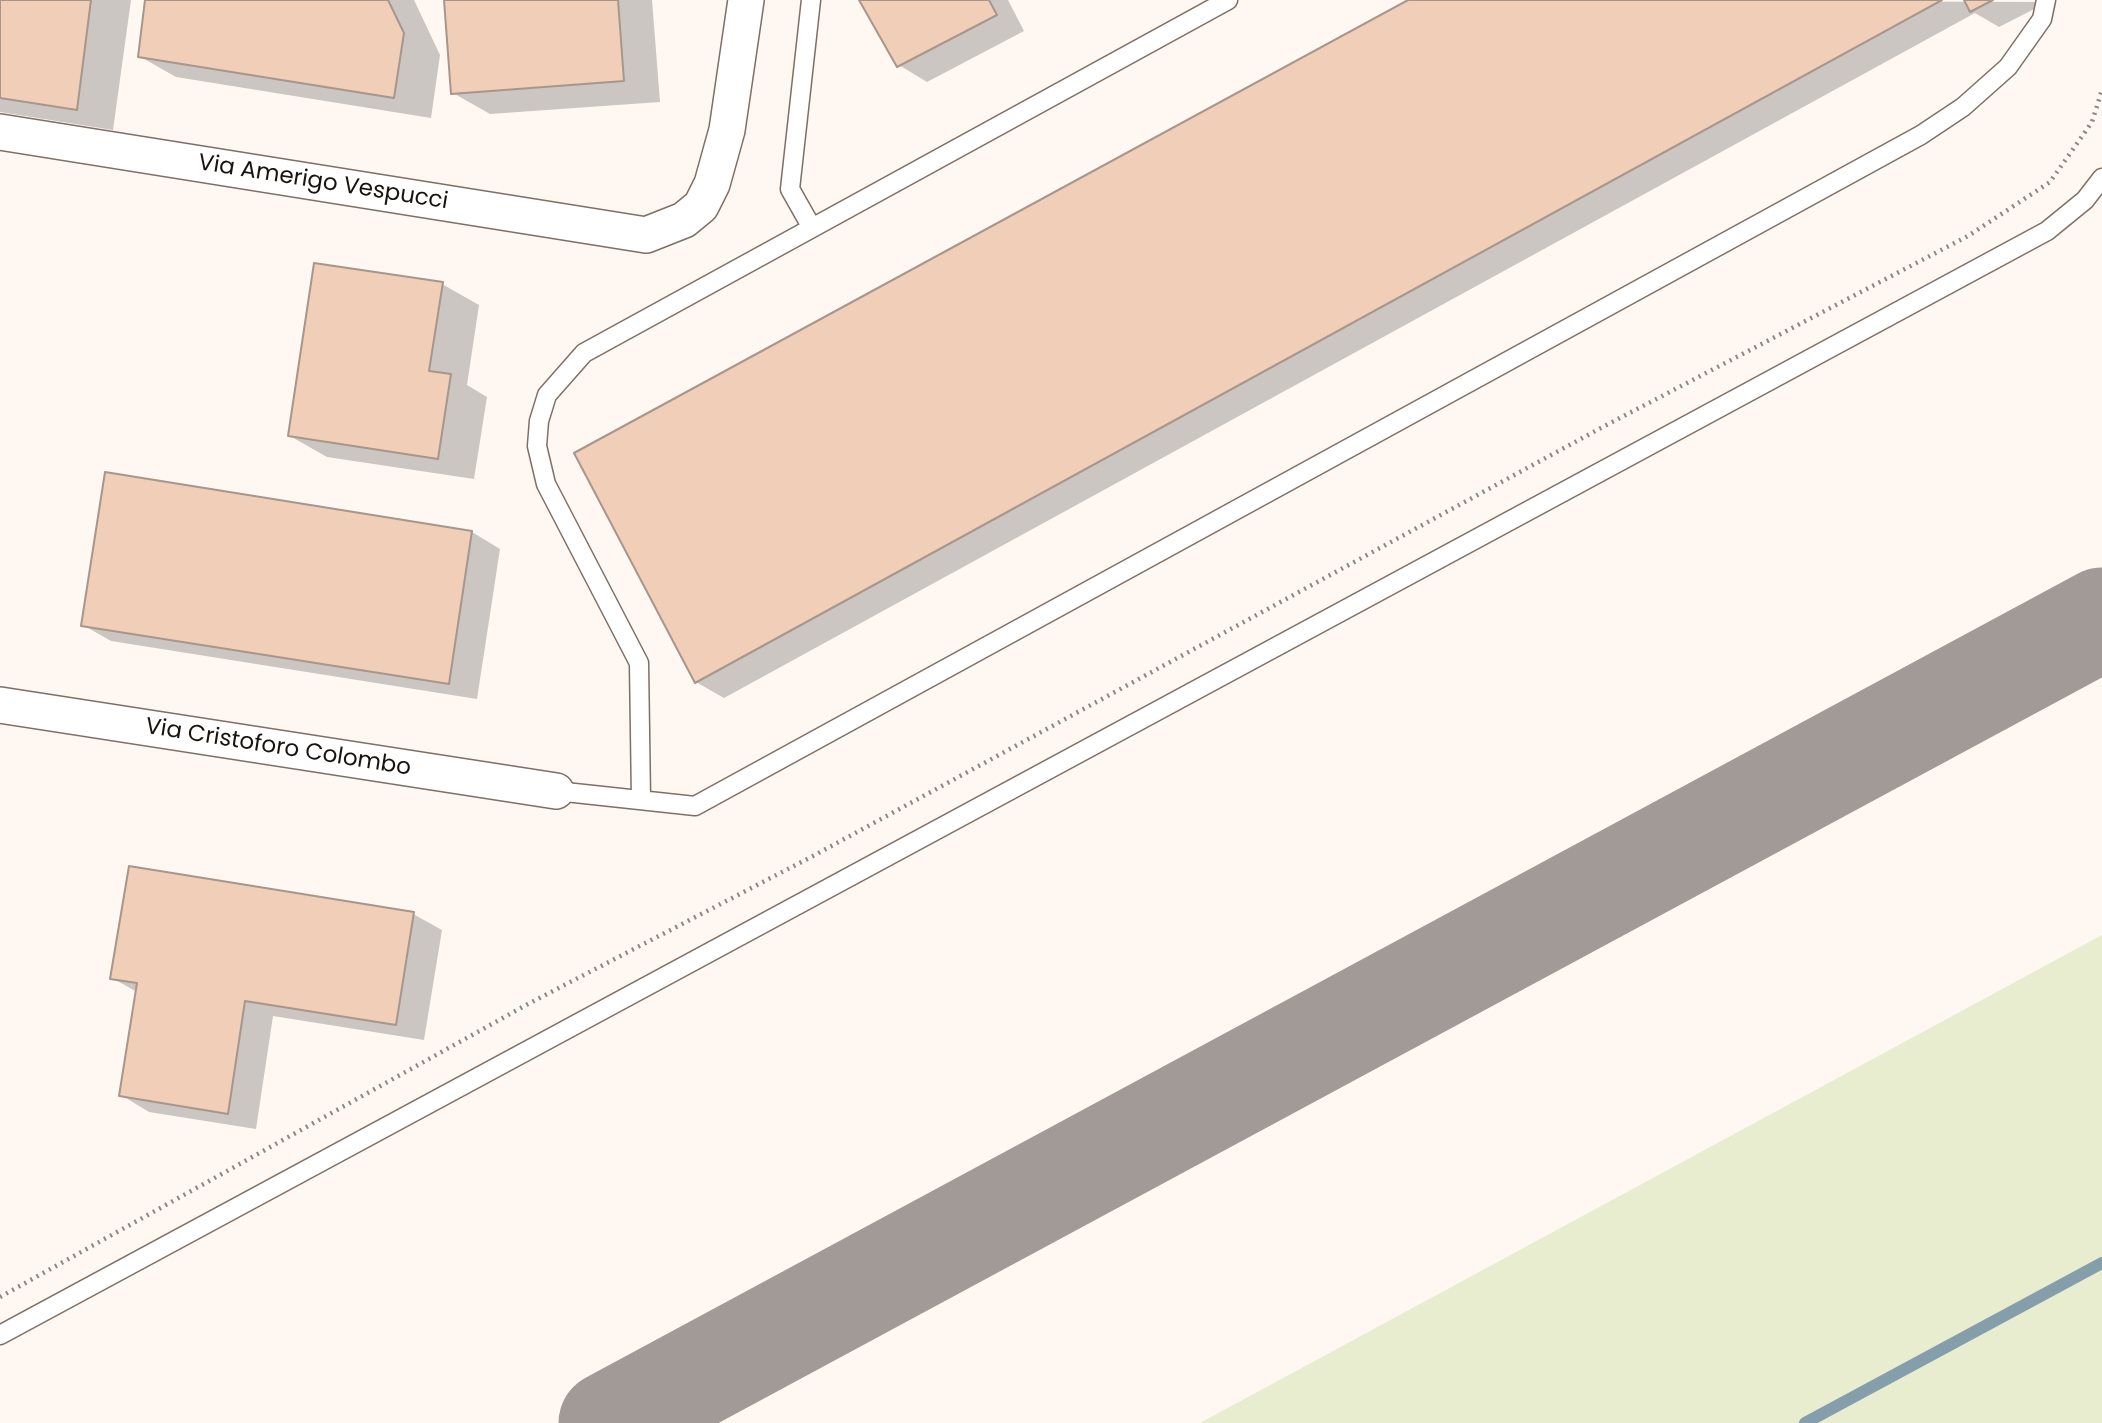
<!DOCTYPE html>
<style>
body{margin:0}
canvas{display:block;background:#fef7f2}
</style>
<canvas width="2102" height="1423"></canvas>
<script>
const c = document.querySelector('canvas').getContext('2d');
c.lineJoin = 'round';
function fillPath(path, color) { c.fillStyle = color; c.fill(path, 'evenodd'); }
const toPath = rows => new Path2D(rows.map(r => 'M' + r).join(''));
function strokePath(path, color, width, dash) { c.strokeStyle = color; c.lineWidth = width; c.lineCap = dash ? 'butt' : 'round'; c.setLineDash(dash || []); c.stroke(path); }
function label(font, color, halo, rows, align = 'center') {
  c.font = font + ' Poppins,sans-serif'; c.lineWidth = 6; c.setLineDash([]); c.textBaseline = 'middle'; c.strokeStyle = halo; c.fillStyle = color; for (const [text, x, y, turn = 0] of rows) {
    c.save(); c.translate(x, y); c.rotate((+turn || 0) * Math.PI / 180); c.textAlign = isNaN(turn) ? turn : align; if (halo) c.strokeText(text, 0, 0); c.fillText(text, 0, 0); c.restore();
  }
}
const green = toPath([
 [2102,935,2102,1423,1200,1423]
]);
const shadow = toPath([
 [0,0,131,0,113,130,0,112],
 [147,0,414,0,440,55,431,118,176,77,139,56],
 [446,0,652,0,660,102,490,114,453,93],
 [861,0,1008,0,1024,31,927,82,899,65],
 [1411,0,2048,2,1999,27,1975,13,724,698,696,682],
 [442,284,479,305,467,385,487,397,474,479,327,457,290,436],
 [472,532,500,549,477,699,111,641,83,625],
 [413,914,442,930,424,1040,273,1016,256,1129,149,1112,121,1095,137,992,112,978]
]);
const stream = toPath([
 [1805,1423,2102,1263]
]);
const taxiway = toPath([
 [610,1423,2102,619]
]);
const building = toPath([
 [0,0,91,0,77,110,0,98,0,0],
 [145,0,388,0,404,33,394,98,138,57,145,0],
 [444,0,618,0,624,81,451,94,444,0],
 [859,0,989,0,997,15,897,67,859,0],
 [1408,0,1942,0,695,683,574,453,1408,0],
 [1964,0,1993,0,1970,12,1964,0],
 [314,263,443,282,429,371,451,374,438,459,288,436,314,263],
 [105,472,472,531,449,684,81,626,105,472],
 [129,866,414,912,396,1025,245,1001,228,1114,119,1096,137,983,110,979,129,866]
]);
const path = toPath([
 [0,1297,528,1004,813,856,1599,429,1968,236,2050,182,2092,122,2102,90]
]);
const lane = toPath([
 [811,0,790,189,812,228],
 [556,791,695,806,1921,135,1963,107,2008,67,2042,19,2046,0],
 [641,800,639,663,546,484,537,446,539,421,547,395,584,353,1228,0],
 [0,1335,2047,231,2085,200,2102,178]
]);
const street = toPath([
 [0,132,646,235,684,220,701,206,712,184,727,130,746,0],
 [0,705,556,791]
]);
const streetNames = [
 ["Via Amerigo Vespucci",323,183,9],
 ["Via Cristoforo Colombo",278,748,9]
];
fillPath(green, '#e7edce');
fillPath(shadow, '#0003');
strokePath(stream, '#859eab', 12);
strokePath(taxiway, '#a19a96', 103);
fillPath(building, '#f1ceb8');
strokePath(building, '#a7968b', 2);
strokePath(lane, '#7f6f64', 21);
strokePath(street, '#7f6f64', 38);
strokePath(path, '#8e8783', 4.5, [2, 5]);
strokePath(lane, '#fff', 18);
strokePath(street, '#fff', 35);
label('23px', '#19130f', '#fff', streetNames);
</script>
